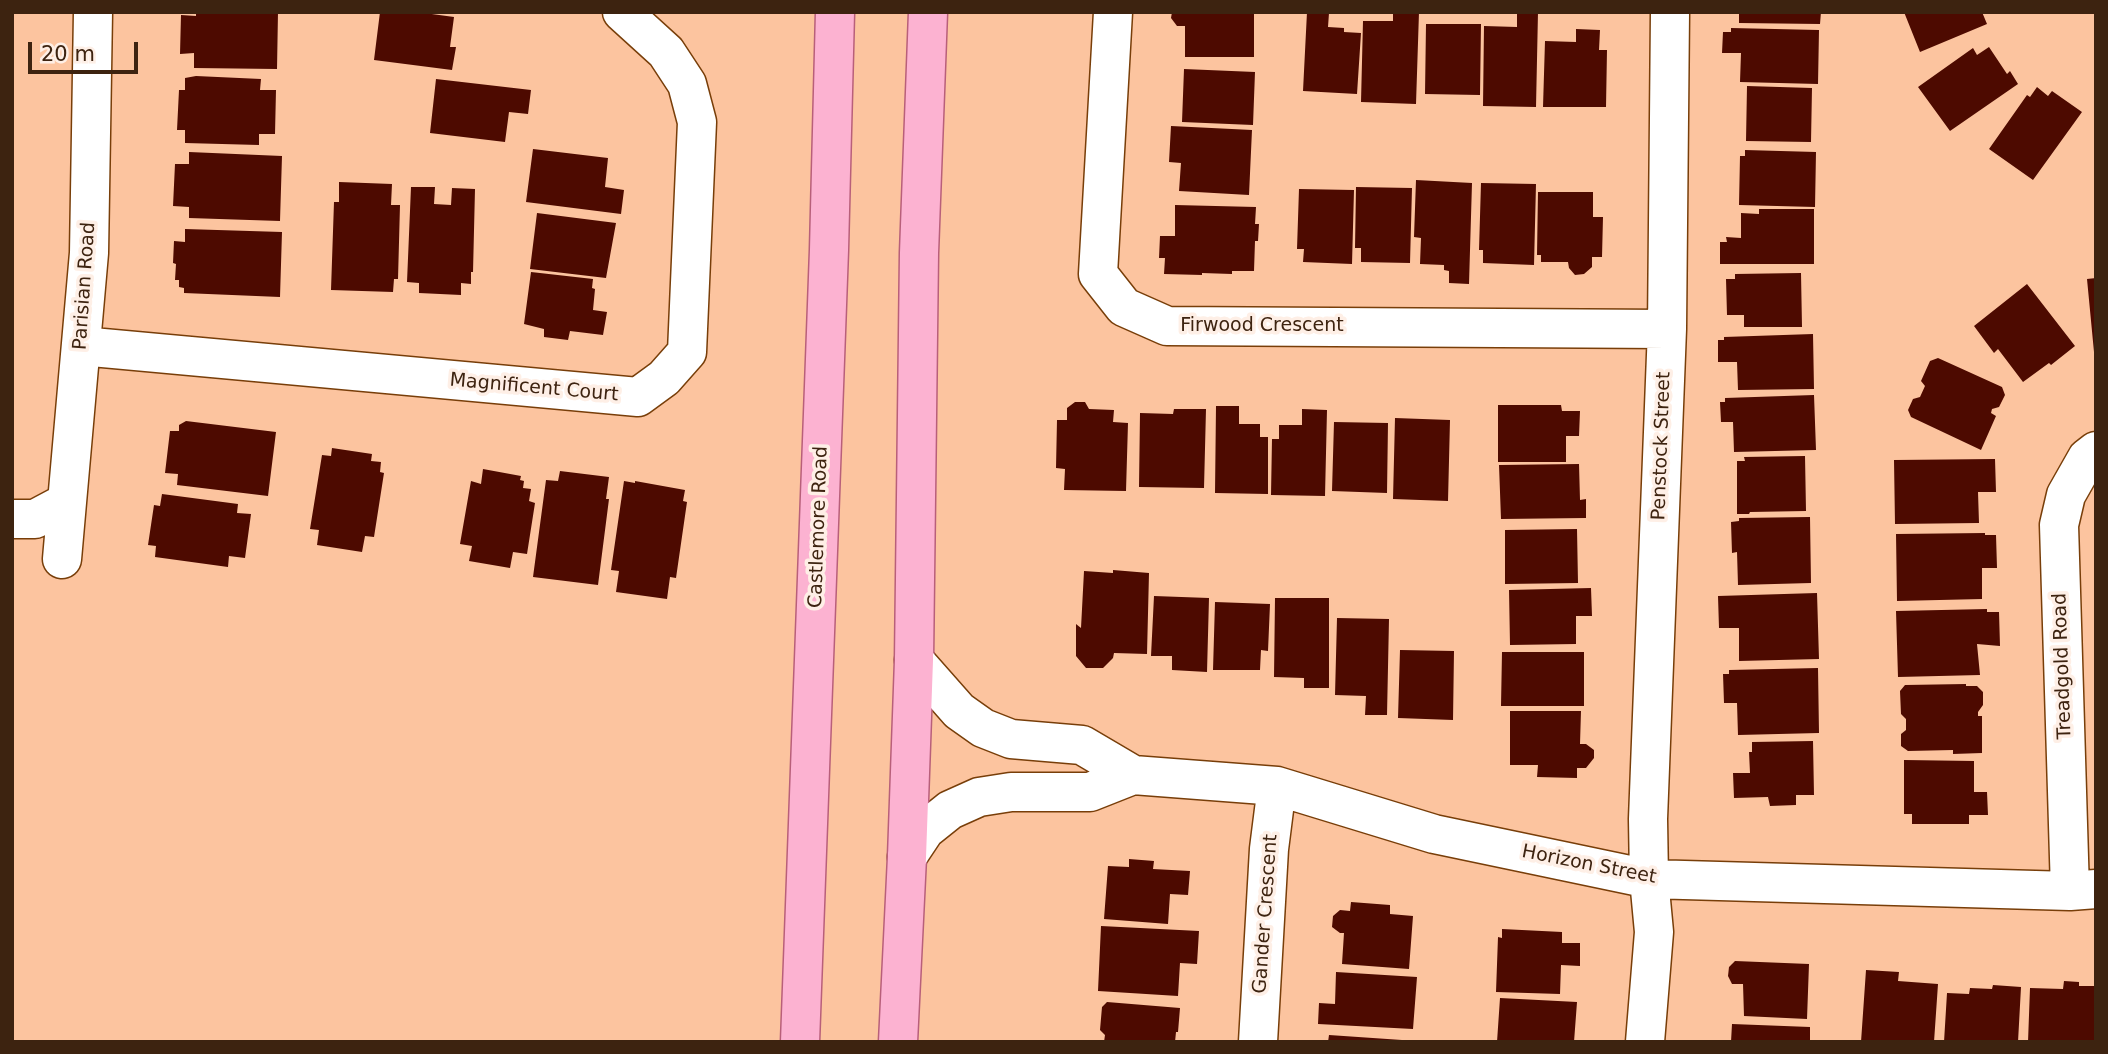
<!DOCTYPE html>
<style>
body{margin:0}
#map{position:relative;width:2108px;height:1054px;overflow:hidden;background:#fcc49f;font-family:"DejaVu Sans",sans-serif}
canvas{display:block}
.frame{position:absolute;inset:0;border:14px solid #3d2310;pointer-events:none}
.scale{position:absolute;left:28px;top:42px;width:110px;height:32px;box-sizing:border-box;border:4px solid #3d2310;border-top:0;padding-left:9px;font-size:21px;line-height:24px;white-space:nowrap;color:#3d2310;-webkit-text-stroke:5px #feefe6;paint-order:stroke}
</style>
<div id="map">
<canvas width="2108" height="1054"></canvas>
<div class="frame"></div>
<div class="scale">20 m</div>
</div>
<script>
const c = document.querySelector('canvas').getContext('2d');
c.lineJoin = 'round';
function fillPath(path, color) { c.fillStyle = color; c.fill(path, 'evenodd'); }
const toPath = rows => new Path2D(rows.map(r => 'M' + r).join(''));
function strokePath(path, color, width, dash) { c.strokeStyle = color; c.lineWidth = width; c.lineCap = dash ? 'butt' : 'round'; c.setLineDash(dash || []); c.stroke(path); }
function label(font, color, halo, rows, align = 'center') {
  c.font = font + ' "DejaVu Sans",sans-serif'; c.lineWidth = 7; c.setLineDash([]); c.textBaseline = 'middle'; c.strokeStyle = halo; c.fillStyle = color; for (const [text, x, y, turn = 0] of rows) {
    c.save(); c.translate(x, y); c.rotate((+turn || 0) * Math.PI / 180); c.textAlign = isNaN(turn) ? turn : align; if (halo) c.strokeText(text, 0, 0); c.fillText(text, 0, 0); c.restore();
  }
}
const building = toPath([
 [196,12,278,12,277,69,194,68,194,53,180,54,181,15,196,16],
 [380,12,417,12,454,17,450,47,456,47,452,70,374,60],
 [1172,12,1254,12,1254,57,1185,57,1185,26,1177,26,1171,18],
 [1307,12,1329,13,1328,27,1344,28,1344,32,1361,33,1357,94,1303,91],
 [1393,12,1419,12,1416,104,1361,102,1363,21,1393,21],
 [1517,12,1538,12,1536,107,1483,106,1484,26,1517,27],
 [1739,12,1821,12,1820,24,1739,23],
 [1904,12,1982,12,1987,24,1920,52],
 [1426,24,1481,24,1480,95,1425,94],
 [1731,28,1819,30,1818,84,1740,82,1741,53,1722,53,1723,32,1731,32],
 [1576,29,1600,30,1599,50,1607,50,1606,107,1543,107,1545,41,1576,42],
 [1989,47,2007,74,2010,71,2018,84,1950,131,1918,87,1973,48,1977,55],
 [1184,69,1255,72,1253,125,1182,122],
 [196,76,261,79,260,90,276,90,275,134,259,134,259,145,185,143,185,130,177,130,179,90,185,90,185,78],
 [436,79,531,90,528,114,509,112,505,142,430,133],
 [1747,86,1812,88,1811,142,1746,141],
 [2037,87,2048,96,2052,91,2082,112,2033,180,1989,149,2027,95,2030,97],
 [1171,126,1252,130,1249,195,1179,191,1181,163,1169,162],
 [533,149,608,158,605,187,624,190,621,214,526,202],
 [1745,150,1816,152,1815,207,1739,205,1740,156,1745,156],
 [189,152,282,156,280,221,189,218,189,207,173,206,175,164,189,164],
 [1416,180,1472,183,1469,284,1449,283,1449,271,1444,270,1444,265,1420,264,1421,238,1414,237],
 [339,182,392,184,391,205,400,205,398,279,394,279,393,292,331,290,334,202,339,202],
 [1481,183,1536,184,1534,265,1483,263,1483,250,1479,250],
 [411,187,435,187,434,204,451,205,452,188,475,189,473,272,471,272,471,284,461,283,461,295,419,293,419,283,407,282],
 [1356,187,1412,188,1410,263,1361,262,1361,248,1355,248],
 [1299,189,1354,190,1352,264,1303,262,1304,249,1297,249],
 [1538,192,1593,192,1593,217,1603,217,1602,257,1592,257,1592,267,1584,274,1575,275,1569,268,1568,262,1541,262,1541,255,1537,255],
 [1175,205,1256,207,1255,224,1259,224,1258,241,1255,241,1254,271,1232,271,1232,274,1202,273,1202,275,1164,274,1165,258,1159,258,1160,236,1175,236],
 [1759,209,1814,209,1814,264,1720,264,1720,242,1727,242,1726,237,1741,238,1741,213,1759,214],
 [537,213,616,223,606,278,530,269],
 [185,229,282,232,280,297,184,293,184,288,179,287,179,280,175,280,176,264,173,263,174,241,185,242],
 [531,272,593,279,592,288,595,289,593,310,607,312,603,335,570,331,568,340,544,337,544,329,524,324],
 [1801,273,1802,327,1744,327,1744,315,1727,315,1726,279,1735,279,1735,274],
 [2096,278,2096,352,2094,352,2087,279],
 [2027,284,2075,346,2051,365,2049,363,2023,382,1998,349,1994,353,1974,326],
 [1813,334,1814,389,1738,390,1737,362,1718,362,1718,340,1724,340,1724,337],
 [1938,358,2002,387,2005,395,1999,407,1992,409,1991,413,1996,416,1981,450,1911,417,1908,410,1913,399,1920,397,1925,386,1921,381,1930,361],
 [1814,395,1816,450,1734,452,1733,422,1721,422,1720,402,1725,402,1725,398],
 [1075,402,1085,402,1089,409,1114,410,1113,422,1128,423,1126,491,1064,490,1065,469,1056,468,1057,420,1067,420,1067,408],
 [1498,405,1561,405,1562,411,1580,411,1579,436,1566,436,1566,462,1498,462],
 [1216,406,1239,406,1239,424,1260,424,1260,437,1268,437,1268,494,1215,493],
 [1174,409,1206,409,1204,488,1139,487,1140,413,1173,414],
 [1302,409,1327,410,1325,496,1271,495,1272,439,1279,439,1279,425,1302,425],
 [1395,418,1450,420,1448,501,1393,499],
 [186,421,276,432,268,496,177,485,178,474,165,473,170,431,179,431,179,425],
 [1334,422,1388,423,1387,493,1332,491],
 [332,448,372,454,371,461,381,462,380,472,384,473,374,537,365,536,362,552,317,545,319,530,310,529,322,455,331,456],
 [1805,456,1806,511,1750,512,1749,514,1737,514,1737,461,1745,461,1744,457],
 [1995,459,1996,492,1978,492,1979,523,1895,524,1894,460],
 [1579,464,1580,500,1586,499,1586,518,1501,519,1499,465],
 [483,469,521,476,520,480,524,481,523,488,531,489,529,501,535,503,527,554,513,552,510,568,469,561,472,546,460,544,471,481,481,484],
 [560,471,609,477,606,499,609,499,598,585,533,577,546,480,558,481],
 [624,481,635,483,635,481,685,490,683,501,687,502,676,578,670,577,667,599,616,592,619,571,611,570],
 [162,494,238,504,237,513,251,514,245,558,229,556,228,567,155,557,156,546,148,545,154,505,160,506],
 [1810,517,1811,583,1738,585,1737,552,1732,553,1731,522,1739,521,1739,518],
 [1577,529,1578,583,1505,584,1505,530],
 [1985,533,1985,535,1996,535,1997,568,1982,568,1982,599,1897,601,1896,534],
 [1113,570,1149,573,1147,654,1114,653,1113,658,1103,668,1086,668,1076,656,1076,624,1081,628,1084,571,1113,573],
 [1591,588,1592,616,1576,616,1576,644,1510,645,1509,590],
 [1817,593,1819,659,1739,661,1739,628,1719,628,1718,596],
 [1154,596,1209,598,1207,672,1172,670,1172,656,1151,656],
 [1275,598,1329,598,1329,688,1304,688,1304,678,1274,677],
 [1215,602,1270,604,1268,651,1261,650,1260,670,1213,670],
 [1987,609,1987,612,1999,612,2000,646,1977,644,1980,675,1898,677,1896,611],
 [1337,618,1389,619,1387,715,1365,715,1366,696,1335,695],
 [1400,650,1454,651,1453,720,1398,718],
 [1502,652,1584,652,1584,706,1501,706],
 [1818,668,1819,733,1738,735,1737,703,1724,703,1723,674,1729,674,1729,670],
 [1966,684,1966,686,1977,686,1983,692,1983,705,1978,712,1978,716,1982,716,1982,753,1953,754,1953,750,1908,751,1901,746,1901,734,1906,730,1906,719,1901,714,1900,691,1905,685],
 [1510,711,1581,711,1580,744,1586,744,1594,750,1594,758,1586,768,1577,768,1577,778,1537,777,1538,765,1510,765],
 [1813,741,1814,795,1796,795,1796,805,1770,806,1768,797,1734,798,1733,773,1750,773,1749,752,1752,752,1752,742],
 [1904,760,1974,761,1974,792,1987,792,1988,815,1969,815,1969,824,1912,824,1912,814,1904,814],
 [1129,859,1154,861,1153,869,1190,871,1188,895,1170,894,1168,924,1104,919,1108,866,1129,867],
 [1351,902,1390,905,1390,914,1413,916,1409,969,1342,964,1344,933,1340,933,1332,927,1333,916,1340,910,1350,911],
 [1101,926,1199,931,1197,964,1180,963,1178,996,1098,991],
 [1502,929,1562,932,1562,943,1580,943,1580,966,1561,965,1560,994,1496,992,1498,937,1502,938],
 [1735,961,1809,964,1807,1019,1744,1016,1743,984,1732,984,1728,976,1729,967],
 [1866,970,1899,972,1898,981,1938,984,1934,1042,1861,1042],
 [1336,972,1417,977,1413,1029,1318,1024,1319,1003,1335,1004],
 [2064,981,2079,982,2079,986,2096,986,2096,1042,2028,1042,2030,988,2063,989],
 [1993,985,2021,987,2018,1042,1944,1042,1947,993,1969,994,1970,988,1992,989],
 [1500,998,1577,1002,1574,1042,1497,1042],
 [1107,1002,1180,1008,1178,1032,1176,1032,1175,1042,1104,1042,1105,1035,1100,1030,1102,1007],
 [1732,1024,1810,1027,1810,1042,1731,1042],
 [1329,1035,1402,1040,1402,1042,1328,1042]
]);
const minor = toPath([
 [1113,12,1098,274,1124,307,1167,326,1667,329],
 [81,346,638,397,664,378,687,352,697,122,687,84,666,52,622,12],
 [12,519,35,519,67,502],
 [62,559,89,253,93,12],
 [914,660,959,711,983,728,1011,739,1082,745,1133,775],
 [907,857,925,830,950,810,979,797,1011,792,1090,792,1133,775,1277,786,1434,834,1649,879,2070,891,2096,889],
 [2070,891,2059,525,2066,495,2087,458,2096,451],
 [1258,1042,1269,849,1277,786],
 [1645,1042,1654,932,1649,879,1648,819,1667,329,1670,12]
]);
const major = toPath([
 [800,1042,829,250,835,12],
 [898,1042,907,857,914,660,919,253,928,12]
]);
const streetNames = [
 ["Parisian Road",85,286,-86],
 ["Firwood Crescent",1262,326],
 ["Magnificent Court",534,388,5],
 ["Penstock Street",1662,446,-88],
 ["Castlemore Road",819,527,-88],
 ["Treadgold Road",2063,666,-92],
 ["Horizon Street",1589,865,11],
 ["Gander Crescent",1266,914,-86]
];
fillPath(building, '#4d0a00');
strokePath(minor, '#783e09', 41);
strokePath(major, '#b85f7a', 41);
strokePath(minor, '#fff', 38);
strokePath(major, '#fcb2d1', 38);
label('19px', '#3d2310', '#feefe6', streetNames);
</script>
